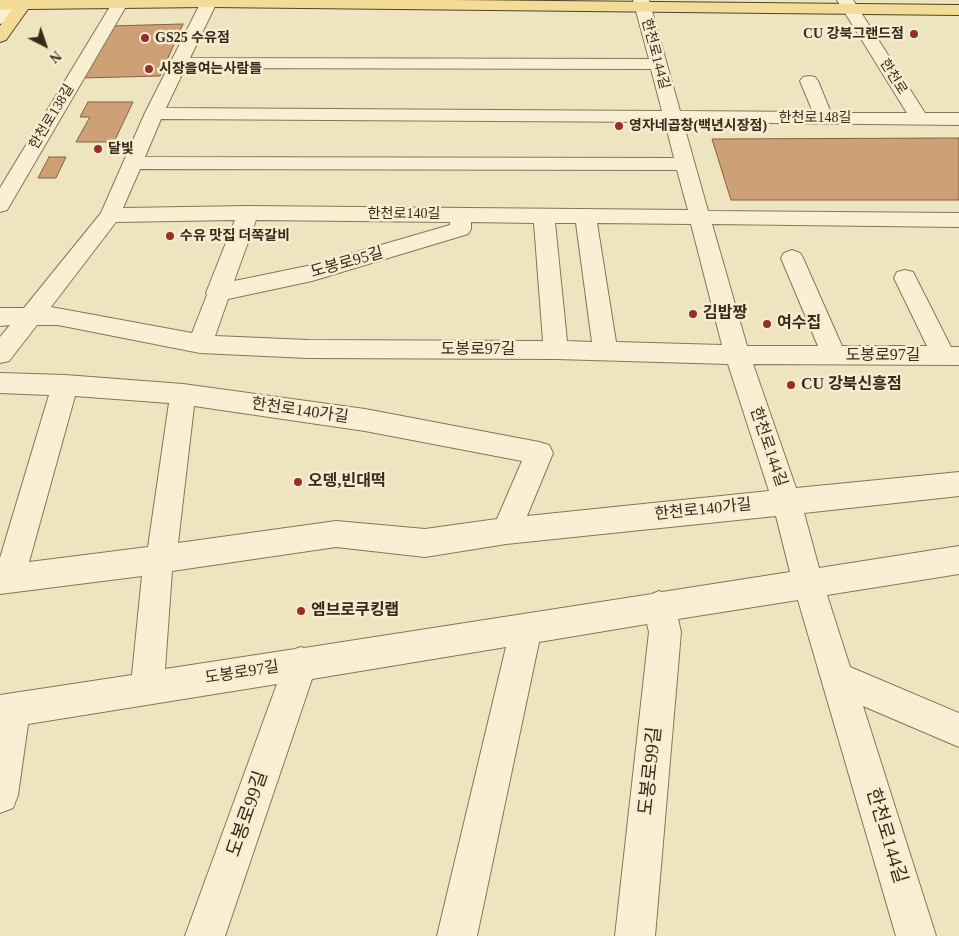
<!DOCTYPE html>
<meta charset="utf-8">
<style>
body{margin:0}
#map{position:relative;width:959px;height:936px;overflow:hidden;background:#eee4c0;font-family:"Times New Roman",serif}
canvas{display:block}
.north{position:absolute;left:20px;top:20px;width:50px;height:50px;-webkit-text-stroke:4px #f6edd0;paint-order:stroke;rotate:139deg;font-size:14px;font-weight:700;line-height:20px;text-align:center;color:#372b1c}
.north::after{content:'';display:block;margin:auto;width:18px;height:22px;background:#372b1c;clip-path:polygon(50% 0,100% 100%,50% 72%,0 100%)}
</style>
<div id="map">
<canvas width="959" height="936"></canvas>
<div class="north">N</div>
</div>
<script>
const c = document.querySelector('canvas').getContext('2d');
c.lineJoin = 'round';
function fillPath(path, color) { c.fillStyle = color; c.fill(path, 'evenodd'); }
const toPath = rows => new Path2D(rows.map(r => 'M' + r).join(''));
function strokePath(path, color, width, dash) { c.strokeStyle = color; c.lineWidth = width; c.lineCap = dash ? 'butt' : 'round'; c.setLineDash(dash || []); c.stroke(path); }
function label(font, color, halo, rows, align = 'center') {
  c.font = font + ' "Times New Roman","Noto Sans KR",serif'; c.lineWidth = 5; c.setLineDash([]); c.textBaseline = 'middle'; c.strokeStyle = halo; c.fillStyle = color; for (const [text, x, y, turn = 0] of rows) {
    c.save(); c.translate(x, y); c.rotate((+turn || 0) * Math.PI / 180); c.textAlign = isNaN(turn) ? turn : align; if (halo) c.strokeText(text, 0, 0); c.fillText(text, 0, 0); c.restore();
  }
}
const building = toPath([
 [183,24,160,76,81,78,110,26,183,24],
 [88,102,133,102,114,142,76,142,90,117,80,117,88,102],
 [959,138,959,200,731,200,712,139,959,138],
 [49,157,66,157,56,178,38,178,49,157]
]);
const minor = toPath([
 [9,0,25,0,6,22,0,24,0,10,9,0],
 [114,0,126,0,128,3,10,205,7,210,0,212,0,188,114,0],
 [202,0,218,0,190,58,649,59,633,0,649,0,680,111,813,112,800,81,803,77,809,76,815,77,818,81,831,113,907,113,837,0,853,0,925,113,959,113,959,125,683,122,708,211,959,213,959,227,712,224,747,346,818,346,781,258,784,253,792,250,800,253,803,258,842,346,927,346,894,278,897,272,905,270,913,272,951,347,959,347,959,365,753,364,796,488,959,472,959,496,804,513,819,568,959,546,959,574,827,595,850,667,959,713,959,747,863,706,936,936,896,936,798,600,678,619,681,632,655,936,615,936,649,632,647,624,539,642,477,936,437,936,506,647,312,679,225,936,185,936,277,684,28,724,18,795,13,808,0,813,0,695,132,675,142,576,0,594,0,558,49,395,0,393,0,373,65,375,183,384,365,409,539,442,549,445,553,453,527,516,769,491,728,364,556,359,308,358,200,353,58,325,37,325,9,361,0,363,0,337,10,325,0,326,0,308,24,308,101,213,145,113,202,0],
 [185,68,651,69,662,111,166,108,185,68],
 [161,119,665,122,674,158,145,157,161,119],
 [140,169,677,170,688,210,248,206,123,208,140,169],
 [235,220,206,293,207,295,192,333,51,307,116,222,235,220],
 [256,220,450,222,450,225,312,265,234,281,256,220],
 [471,222,534,223,543,341,308,340,215,336,228,299,312,281,468,234,471,229,471,222],
 [555,223,576,223,592,342,567,341,555,223],
 [597,223,691,224,722,345,616,342,597,223],
 [75,396,169,403,148,547,29,562,75,396],
 [194,406,365,431,522,461,497,519,425,529,336,521,178,543,194,406],
 [776,516,790,572,662,592,659,591,652,594,304,648,301,647,295,649,165,669,172,571,336,547,425,557,506,544,776,516]
]);
const major = toPath([
 [0,0,454,0,959,5,959,15,209,7,28,9,6,40,0,42,0,26,12,9,0,10,0,0]
]);
const markers = [
 [914,34,5,"#982e27"],
 [145,38,5,"#982e27"],
 [149,69,5,"#982e27"],
 [619,126,5,"#982e27"],
 [98,149,5,"#982e27"],
 [170,236,5,"#982e27"],
 [693,314,5,"#982e27"],
 [767,324,5,"#982e27"],
 [791,385,5,"#982e27"],
 [298,482,5,"#982e27"],
 [301,611,5,"#982e27"]
];
const farPoinames = [
 ["CU 강북그랜드점",904,34,"right"],
 ["GS25 수유점",155,38],
 ["시장을여는사람들",159,69],
 ["영자네곱창(백년시장점)",629,126],
 ["달빛",108,149],
 ["수유 맛집 더쪽갈비",180,236]
];
const farStreetnames = [
 ["한천로144길",655,54,75],
 ["한천로",893,77,58],
 ["한천로138길",52,117,-59],
 ["한천로148길",815,118],
 ["한천로140길",404,214]
];
const streetNames = [
 ["도봉로95길",347,263,-16],
 ["도봉로97길",478,350],
 ["도봉로97길",883,356],
 ["한천로140가길",300,411,8],
 ["한천로144길",768,447,71],
 ["한천로140가길",703,510,-6],
 ["도봉로97길",242,673,-9]
];
const poiNames = [
 ["김밥짱",703,314],
 ["여수집",777,324],
 ["CU 강북신흥점",801,385],
 ["오뎅,빈대떡",308,482],
 ["엠브로쿠킹랩",311,611]
];
const nearStreetnames = [
 ["도봉로99길",651,771,-84],
 ["도봉로99길",248,814,-71],
 ["한천로144길",886,836,73]
];
fillPath(building, '#cda075');
strokePath(building, '#87603d', 1);
strokePath(minor, '#887558', 2);
strokePath(major, '#55422c', 2);
fillPath(minor, '#f9f0d3');
fillPath(major, '#f3dc97');
for (const [x, y, r, color] of markers) { const dot = new Path2D(); dot.arc(x, y, r, 0, 2 * Math.PI); c.fillStyle = color; c.fill(dot); strokePath(dot, '#f6edd0', 2); }
label('bold 14px', '#372b1c', '#f6edd0', farPoinames, 'left');
label('14px', '#372b1c', '#f6edd0', farStreetnames);
label('16px', '#372b1c', '#f6edd0', streetNames);
label('bold 16px', '#372b1c', '#f6edd0', poiNames, 'left');
label('19px', '#372b1c', '#f6edd0', nearStreetnames);
</script>
